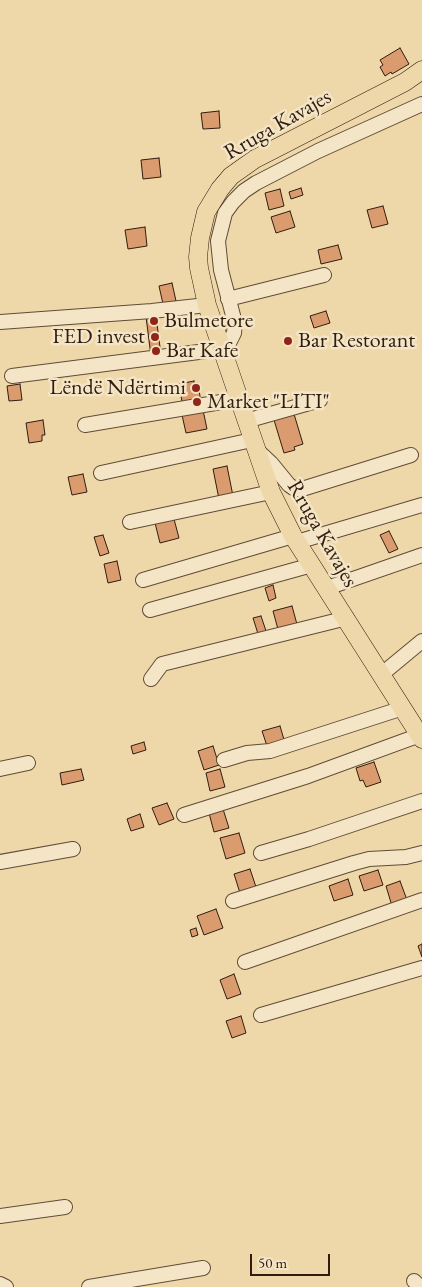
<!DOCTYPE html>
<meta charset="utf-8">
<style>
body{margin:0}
#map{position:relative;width:422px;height:1287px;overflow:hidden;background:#eed7a8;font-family:"EB Garamond",serif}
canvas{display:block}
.scale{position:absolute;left:250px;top:1254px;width:80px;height:22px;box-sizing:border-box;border:2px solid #301d10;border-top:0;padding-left:6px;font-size:15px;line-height:18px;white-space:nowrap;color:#301d10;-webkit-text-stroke:4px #f4e5c6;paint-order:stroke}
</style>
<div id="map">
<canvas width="422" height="1287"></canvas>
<div class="scale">50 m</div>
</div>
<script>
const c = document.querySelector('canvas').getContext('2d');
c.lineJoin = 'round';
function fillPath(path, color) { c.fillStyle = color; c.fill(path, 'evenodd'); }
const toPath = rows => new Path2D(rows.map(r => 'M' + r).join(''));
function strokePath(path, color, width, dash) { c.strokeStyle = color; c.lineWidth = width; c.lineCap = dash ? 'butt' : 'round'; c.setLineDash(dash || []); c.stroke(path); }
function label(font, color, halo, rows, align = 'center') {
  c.font = font + ' "EB Garamond",serif'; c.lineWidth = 5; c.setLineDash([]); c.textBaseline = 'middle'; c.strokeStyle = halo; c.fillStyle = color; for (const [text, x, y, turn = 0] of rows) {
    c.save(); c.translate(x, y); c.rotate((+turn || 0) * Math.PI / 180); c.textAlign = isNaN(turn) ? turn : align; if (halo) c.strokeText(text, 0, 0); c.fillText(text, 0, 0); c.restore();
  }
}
const building = toPath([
 [400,48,409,64,392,74,391,72,385,76,380,67,383,65,380,60,400,48],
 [219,111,220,128,203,129,201,113,219,111],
 [159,158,161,177,143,179,141,160,159,158],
 [301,188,303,195,291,199,289,192,301,188],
 [280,189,284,206,269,210,265,193,280,189],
 [383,206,388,224,372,228,367,210,383,206],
 [290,211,295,227,276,233,271,217,290,211],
 [145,227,147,246,128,249,125,230,145,227],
 [338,245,342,259,321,264,318,250,338,245],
 [172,283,176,301,163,304,159,286,172,283],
 [326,311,330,323,314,328,310,316,326,311],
 [156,316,161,355,151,356,146,317,156,316],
 [194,381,194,383,198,383,201,403,183,408,179,384,194,381],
 [20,384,22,400,9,401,7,386,20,384],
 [203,410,207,429,186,433,182,415,203,410],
 [294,414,303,444,294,447,295,450,284,453,274,420,294,414],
 [43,420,45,435,42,435,42,441,29,443,26,423,43,420],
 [227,466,233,496,219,499,213,469,227,466],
 [83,474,87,492,72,495,68,477,83,474],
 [174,519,179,538,160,543,155,523,174,519],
 [389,531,398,549,389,553,380,535,389,531],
 [103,535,109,553,100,556,94,537,103,535],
 [117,561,121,580,108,583,104,564,117,561],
 [273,585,276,598,269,601,265,588,273,585],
 [292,606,298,628,279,633,273,611,292,606],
 [261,616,267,634,259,637,253,618,261,616],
 [280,726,285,743,268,749,262,731,280,726],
 [144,742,146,750,133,754,131,746,144,742],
 [213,746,219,765,204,770,198,751,213,746],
 [374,762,381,782,366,787,363,780,360,781,356,768,374,762],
 [81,769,84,780,62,785,60,773,81,769],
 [220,769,225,787,210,791,206,773,220,769],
 [167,803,174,819,159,825,152,808,167,803],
 [223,809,229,828,214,832,209,813,223,809],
 [140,814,144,827,131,831,127,819,140,814],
 [239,833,245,853,226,859,220,838,239,833],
 [250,869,256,887,240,893,234,874,250,869],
 [378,870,383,885,364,891,359,876,378,870],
 [348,879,353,895,334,901,329,886,348,879],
 [400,881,407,900,392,906,386,886,400,881],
 [216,909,223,928,204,935,197,916,216,909],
 [196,928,198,935,192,937,190,930,196,928],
 [422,944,422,957,418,946,422,944],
 [234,974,241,994,227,999,220,980,234,974],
 [241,1016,246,1033,232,1038,226,1021,241,1016]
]);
const minor = toPath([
 [228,299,324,275],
 [0,322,152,311,207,305],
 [12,376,222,349,229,343,234,333,235,323,221,270,218,241,225,213,233,202,244,191,256,183,318,151,422,104],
 [246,421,320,400],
 [85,425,239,399],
 [256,449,271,463,289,485,295,489,302,489,411,455],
 [101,473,252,440],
 [130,522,271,492],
 [297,542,422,505],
 [143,580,293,536],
 [327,588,422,555],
 [150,610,312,565],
 [382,674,422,641],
 [151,679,162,664,347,618],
 [224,760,247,753,270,751,403,708],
 [0,769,28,763],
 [184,815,308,776,420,735],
 [261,853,309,839,422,801],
 [0,862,73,849],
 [233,901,354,863,369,859,406,857,422,853],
 [245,962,422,900],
 [261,1015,422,968],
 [0,1216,65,1207],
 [414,1281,420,1287],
 [0,1284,6,1287],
 [89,1287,203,1268]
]);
const major = toPath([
 [422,70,405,82,255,159,231,176,220,189,206,212,200,238,198,257,199,268,207,305,271,492,293,536,422,739]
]);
const markers = [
 [154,321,5,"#8f2418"],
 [155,337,5,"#8f2418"],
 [288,341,5,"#8f2418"],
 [156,351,5,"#8f2418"],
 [196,388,5,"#8f2418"],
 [197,402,5,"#8f2418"]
];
const streetNames = [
 ["Rruga Kavajes",278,125,-30],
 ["Rruga Kavajes",322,534,60]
];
const poiNames = [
 ["Bulmetore",164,321],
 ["FED invest",145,337,"right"],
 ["Bar Restorant",298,341],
 ["Bar Kafe",166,351],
 ["Lëndë Ndërtimi",186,388,"right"],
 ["Market \"LITI\"",207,402]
];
fillPath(building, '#da9c6e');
strokePath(building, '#301d10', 1);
strokePath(minor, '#604c36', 16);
strokePath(major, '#301d10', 19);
strokePath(minor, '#f4e5c6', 14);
strokePath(major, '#eed7a8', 18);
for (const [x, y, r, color] of markers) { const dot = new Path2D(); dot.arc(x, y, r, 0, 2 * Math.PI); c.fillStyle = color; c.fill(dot); strokePath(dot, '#f4e5c6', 2); }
label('22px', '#301d10', '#f4e5c6', streetNames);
label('22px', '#301d10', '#f4e5c6', poiNames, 'left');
</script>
